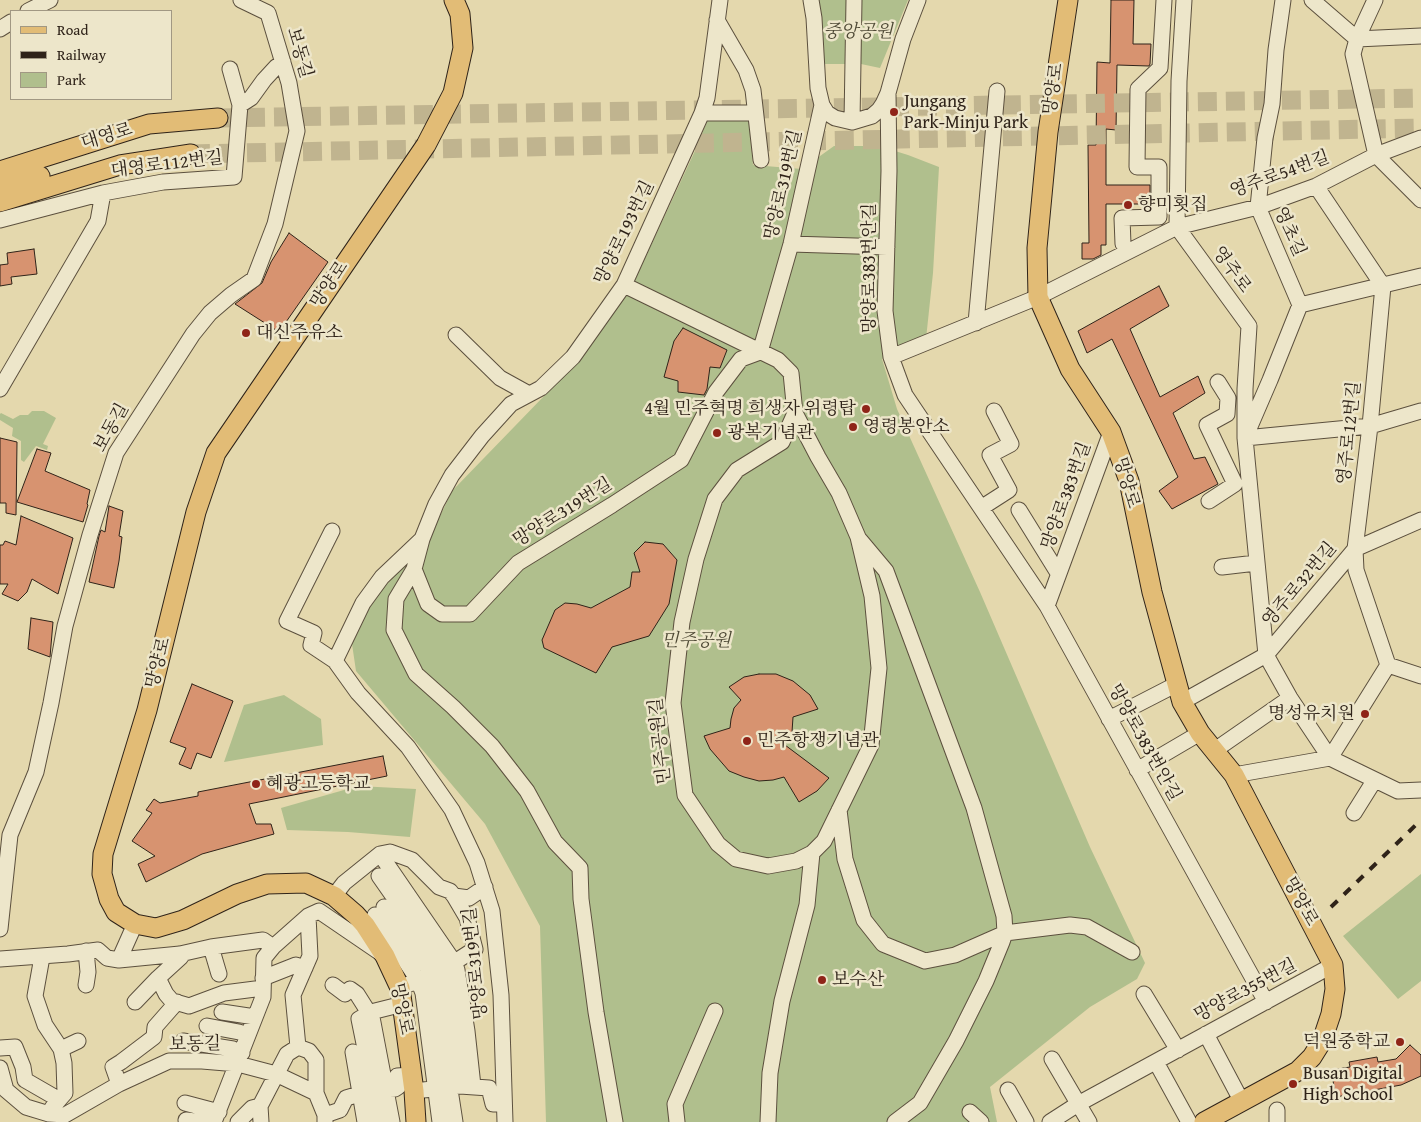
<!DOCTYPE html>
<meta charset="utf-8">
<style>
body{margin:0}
#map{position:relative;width:1421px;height:1122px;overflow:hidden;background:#e4d8ad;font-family:"Gentium Book Plus",serif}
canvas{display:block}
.legend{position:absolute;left:10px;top:10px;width:162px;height:90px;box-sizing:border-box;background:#ede6ca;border:1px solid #a19883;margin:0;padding:6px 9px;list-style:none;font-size:15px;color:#2f2319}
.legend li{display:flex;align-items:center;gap:10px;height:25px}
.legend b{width:25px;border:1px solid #a19883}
</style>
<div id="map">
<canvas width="1421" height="1122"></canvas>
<ul class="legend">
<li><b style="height:6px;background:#e2bc76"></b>Road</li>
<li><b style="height:6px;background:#2f2319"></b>Railway</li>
<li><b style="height:14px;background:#b0bf8d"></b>Park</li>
</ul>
</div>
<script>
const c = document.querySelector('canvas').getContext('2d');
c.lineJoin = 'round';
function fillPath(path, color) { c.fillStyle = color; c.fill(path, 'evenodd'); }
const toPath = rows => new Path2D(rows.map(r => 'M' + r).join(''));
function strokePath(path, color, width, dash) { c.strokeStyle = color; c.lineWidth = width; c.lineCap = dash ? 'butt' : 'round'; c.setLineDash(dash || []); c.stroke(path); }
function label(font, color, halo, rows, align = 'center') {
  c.font = font + ' "Gentium Book Plus","Noto Serif KR",serif'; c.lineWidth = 5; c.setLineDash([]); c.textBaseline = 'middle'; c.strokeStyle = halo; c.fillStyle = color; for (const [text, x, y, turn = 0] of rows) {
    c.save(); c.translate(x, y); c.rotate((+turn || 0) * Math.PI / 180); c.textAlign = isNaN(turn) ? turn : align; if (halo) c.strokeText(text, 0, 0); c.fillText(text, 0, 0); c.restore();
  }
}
const green = toPath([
 [815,0,908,0,880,68,861,64,823,64],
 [708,119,750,120,753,165,802,169,834,146,879,146,908,155,939,167,933,273,926,339,882,359,897,409,980,592,1090,847,1145,963,1137,979,1090,1007,990,1087,997,1122,546,1122,540,926,485,824,356,671,352,644,375,597,429,539,452,491,577,362,633,284,694,153],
 [32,411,44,411,56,418,43,444,48,446,47,450,36,446,24,462,21,460,21,441,12,436,13,428,0,420,0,414,1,413,13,419,20,415,28,415],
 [284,695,321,719,323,745,224,762,244,705],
 [358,786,416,789,410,837,348,832,287,830,281,808],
 [1421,874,1421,981,1398,999,1343,936]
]);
const building = toPath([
 [1111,0,1134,0,1133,44,1151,44,1150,64,1149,66,1117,65,1116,130,1106,129,1106,185,1150,185,1150,204,1106,204,1106,245,1101,245,1101,255,1093,259,1082,259,1082,243,1089,243,1088,145,1096,145,1097,62,1110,63,1111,0],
 [289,233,328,262,279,332,235,304,262,283,271,262,289,233],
 [34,249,37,274,11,277,12,284,0,286,0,265,8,264,7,253,34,249],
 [1159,286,1169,306,1130,329,1160,397,1198,376,1205,393,1173,413,1194,459,1205,457,1218,484,1172,509,1159,491,1178,477,1112,339,1087,353,1078,331,1159,286],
 [683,328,727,350,720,368,710,367,707,389,704,395,678,392,678,381,664,377,674,341,683,328],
 [0,438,17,442,16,515,6,513,6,503,0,503,0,438],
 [37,449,51,453,45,471,90,490,87,504,88,505,83,522,17,502,37,449],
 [109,506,123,511,119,536,122,537,119,561,114,588,89,582,99,536,101,530,105,532,109,506],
 [21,516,73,538,58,594,32,579,27,592,18,601,2,594,8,584,0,584,0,545,3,545,5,541,16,545,21,516],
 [645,542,663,544,677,560,669,604,649,636,612,647,596,673,544,648,542,640,555,610,565,603,577,604,591,608,630,587,632,572,640,572,634,553,645,542],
 [31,618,53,622,50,657,28,649,31,618],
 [759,674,776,674,793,681,810,695,818,709,793,717,792,732,785,745,829,778,817,791,799,802,784,777,773,780,759,781,744,777,729,771,710,749,704,736,730,728,731,719,734,708,741,700,729,687,744,677,759,674],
 [192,684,233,701,211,758,197,753,191,769,179,764,186,748,170,742,192,684],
 [383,756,387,776,249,804,256,824,271,824,274,834,202,854,146,882,138,864,155,856,132,841,152,813,146,810,154,799,160,803,198,796,198,792,383,756],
 [1410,1045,1421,1055,1421,1076,1401,1085,1336,1097,1331,1070,1350,1067,1349,1062,1377,1057,1378,1062,1396,1059,1410,1045]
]);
const majorTunnel = toPath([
 [218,118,1421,98],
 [191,154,1421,128]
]);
const minor = toPath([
 [720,0,707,98,702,113,624,285,573,357,541,388,511,404,482,436,452,475,436,504,422,539,414,569,428,604,442,614,470,614,518,563,612,505,681,460,716,392,741,359,760,352,791,244,822,105],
 [811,0,814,18,818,88,822,105,827,113,835,118,852,122,872,116,879,110,883,104,888,93,903,39,918,0],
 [1184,0,1179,81,1177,227,1249,326,1245,389,1245,438,1266,655,1290,698,1330,758,1398,791,1421,790],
 [1283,0,1276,50,1272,104,1265,138,1258,207,1300,305,1270,380,1245,438,1370,426,1421,411],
 [1312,0,1357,39,1421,36],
 [1375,0,1357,39,1353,54,1376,155,1421,200],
 [28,11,50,0],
 [717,20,746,70,753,90,761,160],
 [0,29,11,22],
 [888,93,889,171,885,311,891,357,905,395,1047,606,1266,1002],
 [240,105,251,98,264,80,276,67,283,62],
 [702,113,755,113],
 [852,122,854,0],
 [1316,186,1383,286,1370,426,1355,549,1356,570,1388,665,1421,676],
 [0,220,103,193,163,182,234,177,240,105,230,69],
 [791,244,887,247],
 [1123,244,1122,218,1159,217,1159,167,1137,167,1138,89,1160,68,1164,0],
 [624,285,778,360,791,373,795,413,782,442,737,470,715,499,696,559,682,622,673,703,685,795,718,844,736,859,768,866,796,861,812,853,824,841,871,745,879,668,872,596,858,537,839,493,818,457,795,413],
 [1300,305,1421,276],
 [976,323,997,91],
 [456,335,500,378,529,394],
 [891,357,1038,297,1177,227,1258,207,1316,186,1376,155,1421,138],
 [0,389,98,221,103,193],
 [1209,501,1235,484,1207,425,1227,414,1228,398,1218,382],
 [981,508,1009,490,990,455,1011,444,994,411],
 [1019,510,1058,573],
 [332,531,287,621,314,633,311,645,335,661],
 [421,540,382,577,363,603,335,661,358,693,408,747,452,810,477,863,492,911,501,995,505,1122],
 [860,540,886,571,974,808,1004,916,1005,933,1002,942,986,981,956,1041,920,1103,895,1122],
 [1222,567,1256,563],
 [414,569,396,599,394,630,416,674,453,707,492,746,527,791,555,842,580,868,581,899,596,1012,615,1122],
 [1047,606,1111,432],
 [1182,702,1266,655,1355,549,1421,520],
 [1109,719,1177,684],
 [1215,750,1290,698],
 [1137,770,1200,733],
 [1234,775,1330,758,1388,665],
 [839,810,845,859,864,920,883,944,925,961,955,955,1005,933,1070,925,1087,927,1132,952],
 [1354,813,1374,781],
 [380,854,454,962,457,970,467,1031,473,1086],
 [379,876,444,969,460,1086],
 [334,896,344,883,380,854,390,852,412,860,439,887,450,891,454,896,467,918,475,949,444,969,400,988],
 [454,896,469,898,485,887],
 [384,907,432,973,455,1122],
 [375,915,418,980,423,993,440,1122],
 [0,929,10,835,36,772,51,703,65,626,90,535,116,453,193,334,210,313,231,295,254,279,275,224,297,131,289,83,268,13,241,0],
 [211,947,219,974],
 [42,957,35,996,45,1025,61,1049,64,1063,65,1093,52,1108,52,1114],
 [0,959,68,954,98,950,107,958,119,960,180,954,211,947,263,940,273,947],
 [119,960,135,924],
 [158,978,166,994,172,1001,189,1006,224,993,263,988],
 [263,978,296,965,305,968],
 [86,985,88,972,86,951],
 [333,985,345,994,350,989,357,994,369,1013],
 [1144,994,1178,1050],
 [135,1002,158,978,181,957,180,954],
 [222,1012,255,1017],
 [371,1012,392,1122],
 [207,1026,239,1032,248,1035],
 [1206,1034,1242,1102],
 [183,1041,233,1049,242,1053],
 [298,1047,293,995,310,956,308,916],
 [0,1048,15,1047,23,1067,25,1080,58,1099],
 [61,1049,78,1041],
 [353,1052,365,1122],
 [1052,1059,1089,1122],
 [1156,1062,1189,1122],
 [0,1068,6,1090,26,1107,49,1114,65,1115,119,1084,169,1061,202,1061,238,1064,276,1074,316,1093,325,1115,325,1122],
 [119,1084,113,1067,121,1062,154,1037,155,1027,177,1002],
 [1008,1090,1026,1122],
 [414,1091,460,1086,489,1088,493,1104,504,1104],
 [185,1103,219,1112],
 [970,1112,981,1122],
 [325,1115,340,1110,346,1098,373,1090,395,1089,398,1087,397,1076,411,1075],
 [186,1120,204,1122],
 [214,1122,263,997,264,958,273,947,308,916,319,911,382,954],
 [238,1122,252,1108,260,1106],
 [261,1122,260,1106,287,1054,298,1047,309,1051,316,1060,316,1093],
 [380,1122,359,1019,371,1012,403,1004],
 [677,1122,675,1104,715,1011],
 [768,1122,770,1073,782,1001,807,905,812,853],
 [1050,1122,1078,1104,1333,965],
 [1277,1122,1277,1110]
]);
const major = toPath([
 [1068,0,1048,132,1037,248,1038,297,1070,369,1111,432,1129,481,1152,592,1182,702,1200,733,1234,775,1333,965,1335,989,1331,1014,1322,1041,1312,1057,1298,1071,1204,1122],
 [0,171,149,124,218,118],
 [0,188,40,176],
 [0,202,120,165,191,154],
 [416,1122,414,1091,400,988,385,956,365,925,356,915,334,896,306,883,267,884,237,894,183,920,156,928,135,924,116,912,109,899,102,874,103,854,147,710,196,512,216,453,426,145,453,93,463,48,460,14,454,0]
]);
const rail = toPath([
 [1331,907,1421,820]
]);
const markers = [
 [894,112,5,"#8f2418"],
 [1128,205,5,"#8f2418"],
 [246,333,5,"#8f2418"],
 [866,409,5,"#8f2418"],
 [853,427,5,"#8f2418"],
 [717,433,5,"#8f2418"],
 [1365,714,5,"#8f2418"],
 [747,741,5,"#8f2418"],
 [256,784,5,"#8f2418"],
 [822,980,5,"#8f2418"],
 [1400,1042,5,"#8f2418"],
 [1293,1084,5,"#8f2418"]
];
const parkNames = [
 ["중앙공원",858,32],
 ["민주공원",696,641]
];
const streetNames = [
 ["보동길",299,53,74],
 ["망양로",1054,89,-82],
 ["대영로",107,137,-17],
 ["대영로112번길",167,165,-7],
 ["영주로54번길",1280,175,-20],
 ["망양로319번길",784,185,-77],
 ["영초길",1289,232,66],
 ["망양로193번길",625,233,-64],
 ["망양로383번안길",870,268,-90],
 ["영주로",1231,270,54],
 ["망양로",330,285,-56],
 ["보동길",112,428,-61],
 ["영주로12번길",1350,433,-84],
 ["망양로",1126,483,74],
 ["망양로383번길",1067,496,-70],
 ["망양로319번길",563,513,-32],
 ["영주로32번길",1300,585,-50],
 ["망양로",159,663,-76],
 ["민주공원길",661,741,-96],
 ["망양로383번안길",1144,743,61],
 ["망양로",1300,902,61],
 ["망양로319번길",476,963,-96],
 ["망양로355번길",1246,991,-28],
 ["망양로",401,1009,79],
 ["보동길",195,1045,-1]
];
const poiNames = [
 ["Jungang",904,102],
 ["Park-Minju Park",904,123],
 ["향미횟집",1138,205],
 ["대신주유소",256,333],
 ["4월 민주혁명 희생자 위령탑",856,409,"right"],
 ["영령봉안소",863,427],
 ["광복기념관",727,433],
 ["명성유치원",1355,714,"right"],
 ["민주항쟁기념관",757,741],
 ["혜광고등학교",266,784],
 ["보수산",832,980],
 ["덕원중학교",1390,1042,"right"],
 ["Busan Digital",1303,1074],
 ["High School",1303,1095]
];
fillPath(green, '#b0bf8d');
fillPath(building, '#d79370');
strokePath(building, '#2f2319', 1);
strokePath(majorTunnel, '#c0b48f', 19, [19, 9]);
strokePath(minor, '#5c503e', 17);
strokePath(major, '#2f2319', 21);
strokePath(minor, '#ede6ca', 15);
strokePath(major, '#e2bc76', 19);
strokePath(rail, '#2f2319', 4, [9, 9]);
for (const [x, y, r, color] of markers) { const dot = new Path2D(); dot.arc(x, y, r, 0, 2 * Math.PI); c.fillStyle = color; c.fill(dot); strokePath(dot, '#ede6ca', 2); }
label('italic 18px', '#4f4a36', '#ede6ca', parkNames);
label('18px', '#2f2319', '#ede6ca', streetNames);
label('18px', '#2f2319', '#ede6ca', poiNames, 'left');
</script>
